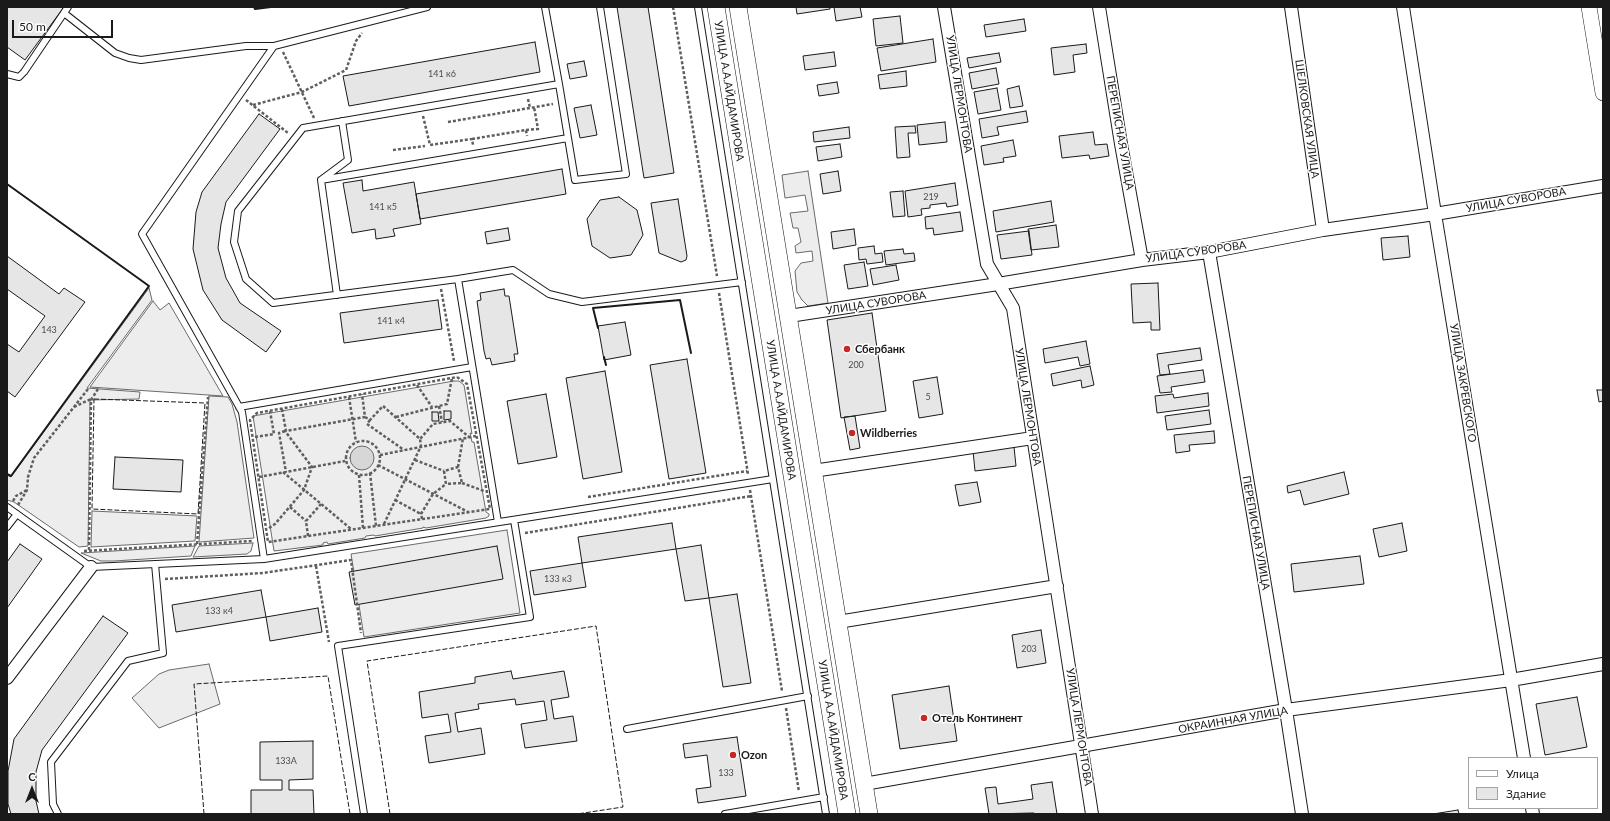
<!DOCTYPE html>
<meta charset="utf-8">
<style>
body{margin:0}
#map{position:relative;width:1610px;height:821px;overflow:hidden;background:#fff;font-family:Lato,sans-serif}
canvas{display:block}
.frame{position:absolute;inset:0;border:8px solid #1a1a1a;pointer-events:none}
.legend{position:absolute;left:1468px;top:757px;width:130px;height:52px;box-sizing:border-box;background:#fff;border:1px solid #a3a3a3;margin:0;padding:5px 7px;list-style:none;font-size:12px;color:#1a1a1a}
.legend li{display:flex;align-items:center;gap:8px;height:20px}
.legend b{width:20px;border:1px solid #a3a3a3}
.north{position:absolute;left:12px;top:769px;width:40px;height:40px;-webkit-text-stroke:3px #fff;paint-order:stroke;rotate:0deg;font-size:11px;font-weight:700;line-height:16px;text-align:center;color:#1a1a1a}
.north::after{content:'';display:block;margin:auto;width:14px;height:18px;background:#1a1a1a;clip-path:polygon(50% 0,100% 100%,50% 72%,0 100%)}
.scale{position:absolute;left:12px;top:20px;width:101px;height:18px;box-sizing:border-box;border:2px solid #1a1a1a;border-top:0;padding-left:5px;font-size:12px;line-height:14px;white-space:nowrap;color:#1a1a1a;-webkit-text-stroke:3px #fff;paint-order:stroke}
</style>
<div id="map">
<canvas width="1610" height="821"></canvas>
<div class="frame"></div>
<ul class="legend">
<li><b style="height:5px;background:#fff"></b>Улица</li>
<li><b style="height:11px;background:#e6e6e6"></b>Здание</li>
</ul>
<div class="north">С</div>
<div class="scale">50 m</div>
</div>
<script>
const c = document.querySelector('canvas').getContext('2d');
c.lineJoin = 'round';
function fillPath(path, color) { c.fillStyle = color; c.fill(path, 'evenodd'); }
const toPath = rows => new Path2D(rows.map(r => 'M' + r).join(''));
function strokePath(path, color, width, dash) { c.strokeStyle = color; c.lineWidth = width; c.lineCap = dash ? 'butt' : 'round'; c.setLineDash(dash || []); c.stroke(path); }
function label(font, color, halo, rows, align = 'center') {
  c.font = font + ' Lato,sans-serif'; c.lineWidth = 3; c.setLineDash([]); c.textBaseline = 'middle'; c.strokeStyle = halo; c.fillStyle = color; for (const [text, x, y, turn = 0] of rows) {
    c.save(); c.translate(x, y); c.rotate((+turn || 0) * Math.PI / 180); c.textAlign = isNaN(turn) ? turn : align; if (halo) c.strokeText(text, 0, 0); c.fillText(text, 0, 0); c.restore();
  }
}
const built = toPath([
 [808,171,828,303,808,306,802,300,797,292,795,271,801,263,813,261,812,251,796,253,795,246,801,242,798,228,793,228,790,213,808,211,805,195,785,198,782,175,808,171],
 [149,288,152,300,87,388,140,392,139,399,90,400,88,546,79,547,14,502,7,500,7,475,11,477,149,288],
 [153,301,160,310,169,303,223,396,90,387,153,301],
 [454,381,459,381,464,385,472,434,470,433,472,442,474,442,486,512,489,514,489,516,486,518,426,528,423,527,423,528,375,536,374,535,366,536,365,538,328,544,327,542,323,543,323,545,274,551,253,416,454,381],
 [209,396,228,397,232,404,237,422,254,538,199,542,209,396],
 [92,511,197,516,195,541,91,547,92,511],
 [507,530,520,613,364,637,351,554,507,530],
 [253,543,251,551,247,554,193,557,199,546,253,543],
 [195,546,191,556,114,561,101,561,81,553,195,546],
 [209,664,220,704,159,728,132,698,159,674,169,670,209,664]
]);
const water = toPath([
 '350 458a12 12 0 1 1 24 0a12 12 0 1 1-24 0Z'
]);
const building = toPath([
 [7,7,64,7,25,60,7,47,7,7],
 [617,7,648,7,674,173,644,178,617,7],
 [796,7,830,7,830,9,797,14,796,7],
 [834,7,860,7,862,17,836,21,834,7],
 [900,16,903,43,876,46,873,19,900,16],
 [1024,19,1026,31,986,37,984,25,1024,19],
 [933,39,936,62,881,71,877,48,933,39],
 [535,42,540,72,349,106,343,76,535,42],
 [1086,44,1087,53,1073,55,1075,72,1054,75,1051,48,1086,44],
 [834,52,836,66,805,70,803,56,834,52],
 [999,53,1001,62,969,68,967,58,999,53],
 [584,61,587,76,570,79,567,64,584,61],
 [996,68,999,84,972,89,969,73,996,68],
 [906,71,907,86,880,89,878,75,906,71],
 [837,82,839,93,819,96,817,85,837,82],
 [1019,86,1023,106,1010,108,1007,89,1019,86],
 [997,88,1001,110,978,114,974,92,997,88],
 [591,105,597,135,580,138,574,108,591,105],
 [1026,111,1028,122,997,127,999,135,982,138,979,119,1026,111],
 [259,114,280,129,226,202,221,224,218,248,226,278,240,303,281,331,266,352,222,320,203,290,193,249,196,212,202,192,259,114],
 [945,122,947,142,919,145,917,125,945,122],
 [915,126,916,133,908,133,910,157,897,158,895,127,915,126],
 [849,127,850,138,814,142,813,132,849,127],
 [1093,132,1095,145,1107,144,1109,156,1090,159,1089,155,1062,158,1059,136,1093,132],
 [1013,140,1016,156,1003,158,1004,162,984,165,981,146,1013,140],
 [840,144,842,157,818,161,816,147,840,144],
 [562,169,566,194,420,219,416,194,562,169],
 [838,171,841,191,823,194,820,174,838,171],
 [362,180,363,191,414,182,421,224,393,229,395,236,376,239,375,229,352,233,343,183,362,180],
 [955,183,958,205,947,207,946,203,930,205,930,208,921,209,922,215,908,217,905,191,955,183],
 [903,191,905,216,893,217,890,192,903,191],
 [619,197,637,210,643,235,631,255,610,258,592,246,587,219,600,200,619,197],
 [678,199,687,256,686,260,681,262,659,253,651,203,678,199],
 [1051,201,1054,222,996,232,993,211,1051,201],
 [960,212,963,231,934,235,933,228,926,229,925,217,960,212],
 [1056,225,1059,247,1031,250,1028,229,1056,225],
 [508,228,510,240,487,244,485,232,508,228],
 [854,229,856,245,833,249,831,232,854,229],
 [1029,231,1032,255,1001,259,997,235,1029,231],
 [1408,236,1410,257,1383,260,1381,238,1408,236],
 [874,246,875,254,882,253,883,262,867,264,866,259,859,260,858,248,874,246],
 [903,249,904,254,914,253,915,261,886,265,884,251,903,249],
 [7,256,59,294,64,288,85,302,15,397,7,391,7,344,19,352,45,316,7,289,7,256],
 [864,262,868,286,848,289,844,265,864,262],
 [896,265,899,280,873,285,870,269,896,265],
 [1158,283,1160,330,1151,330,1151,322,1133,323,1131,284,1158,283],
 [504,289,505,296,509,296,518,354,514,354,515,361,492,365,490,358,486,359,484,351,477,301,481,300,480,293,504,289],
 [438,300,442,329,344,343,340,313,438,300],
 [872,313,886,411,841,418,827,320,872,313],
 [625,322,631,355,604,360,598,326,625,322],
 [1086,341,1090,364,1080,366,1078,357,1045,363,1043,349,1086,341],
 [1200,348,1202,360,1168,365,1170,374,1160,375,1157,354,1200,348],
 [687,359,706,473,669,479,650,365,687,359],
 [1090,366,1094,385,1082,388,1081,380,1053,386,1051,374,1090,366],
 [1203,370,1205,382,1171,387,1172,392,1160,393,1157,376,1203,370],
 [605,371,622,472,583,479,566,378,605,371],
 [937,377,943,414,919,418,913,381,937,377],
 [1597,390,1603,390,1603,401,1599,402,1597,390],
 [1208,393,1209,406,1157,413,1155,396,1173,394,1174,398,1208,393],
 [546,394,557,457,518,464,507,401,546,394],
 [1209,410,1211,424,1167,430,1165,416,1209,410],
 [444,411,451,411,451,419,444,420,444,411],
 [432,412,438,412,439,421,432,421,432,412],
 [855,416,860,448,850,450,844,417,855,416],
 [1214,431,1215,443,1189,445,1190,451,1176,453,1174,435,1214,431],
 [1014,447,1016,466,975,471,973,451,1014,447],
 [115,457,183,460,181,492,113,489,115,457],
 [1344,472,1349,494,1304,505,1300,490,1288,493,1287,486,1344,472],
 [977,482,981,502,959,506,955,485,977,482],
 [672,523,676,549,582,563,578,537,672,523],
 [1402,523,1407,551,1379,557,1373,529,1402,523],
 [20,544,42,559,7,608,7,562,20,544],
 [701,545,709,598,685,601,676,549,701,545],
 [497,546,503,579,355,605,349,572,497,546],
 [1360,556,1364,584,1294,592,1291,564,1360,556],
 [582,563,586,587,534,595,530,571,582,563],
 [261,590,266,617,176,632,172,605,261,590],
 [737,594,751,683,723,687,709,598,737,594],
 [318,608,322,632,270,641,266,617,318,608],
 [103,616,128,633,42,750,36,772,36,801,39,814,11,814,8,804,8,771,14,739,103,616],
 [1041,630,1046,663,1017,668,1012,635,1041,630],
 [511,671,513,679,564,671,569,697,551,700,554,719,573,716,577,741,525,748,521,724,547,720,544,701,516,705,515,699,478,704,479,709,455,713,458,732,481,728,485,754,429,763,425,736,451,732,448,714,422,718,419,692,475,683,475,677,511,671],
 [949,686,957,741,900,749,892,695,949,686],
 [1577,697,1587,747,1545,755,1536,704,1577,697],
 [737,737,746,796,698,803,696,789,711,787,707,755,685,758,683,744,737,737],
 [313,741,313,779,289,780,289,790,313,790,314,814,251,814,251,790,282,790,282,780,260,780,260,742,313,741],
 [1052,782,1057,814,1034,814,1034,813,989,814,985,788,996,787,998,804,1033,799,1031,785,1052,782],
 [1458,810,1459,814,1433,814,1458,810]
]);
const path = toPath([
 [673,7,717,276],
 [283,52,314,118],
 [528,99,530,108],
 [246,100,288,133],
 [253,105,302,92,346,70,356,41,362,33],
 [423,116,430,145,472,139,473,145],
 [448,122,553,104],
 [526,130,538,129,534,107],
 [472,139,526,130,527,136],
 [393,150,425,146],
 [441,289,454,361],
 [719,293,748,474],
 [457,377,467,384,490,509,268,542,250,420,257,413,457,377],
 [417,385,432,407],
 [349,397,356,442],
 [439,406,442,422],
 [74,407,91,399],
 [282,409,286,431,365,417,362,394],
 [365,417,370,420,383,406,420,439,433,424,450,421,469,437],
 [396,417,447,404,452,378],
 [370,420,367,424,404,450],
 [285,431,279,433,286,472],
 [255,437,274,434,270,411],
 '346 458a17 17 0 1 1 34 0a17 17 0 1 1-34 0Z',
 [380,455,476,436],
 [415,460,444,471],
 [378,465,468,512],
 [458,467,463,438],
 [283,472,351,529],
 [370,473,376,526],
 [359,475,363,528],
 [259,477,345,461],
 [462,483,484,491],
 [750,490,782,691],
 [588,497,747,471],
 [395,500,421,514],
 [13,501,16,496,27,490],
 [18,505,27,490,28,477,34,458,88,389],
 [290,507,306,521],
 [422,519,421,514,433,494,446,484,444,471,458,467,462,483,446,484],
 [384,524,421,446,420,439],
 [269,528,275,524,304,490,312,467,285,431],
 [525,533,751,496],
 [308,536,306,521,321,504],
 [197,544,208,397],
 [89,550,91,400,98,389],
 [84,551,252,541],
 [316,566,329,642],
 [165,579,263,573,351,560,361,633],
 [786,708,799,792]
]);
const service = toPath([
 [698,7,826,814],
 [64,13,115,53,129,58,141,60,246,46,274,46],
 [7,74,19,77,24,72,68,7],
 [559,84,575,180,626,174,600,7],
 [321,180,568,138],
 [458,279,273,303,246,279,234,242,238,211,303,128,559,84,545,7],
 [337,295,321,180,348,160,342,121],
 [239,407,472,367],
 [7,507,91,567,264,559,773,479],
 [498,522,458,279,513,270,549,294,582,302,742,282],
 [7,527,17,514],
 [264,559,242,412,142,234,274,46,427,7],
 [627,729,808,696],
 [58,814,53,804,51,762,128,661,163,653,155,564],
 [364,814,338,646,530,617,514,520],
 [725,814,824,797]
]);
const minor = toPath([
 [944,7,987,264,1013,308,1092,814],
 [1099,7,1121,144,1142,260],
 [1291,7,1323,230],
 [1403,7,1435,214,1524,758],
 [1209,252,1286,710,1302,814],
 [789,316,998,284,1142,260,1209,252,1323,230,1435,214,1603,186],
 [813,471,1033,438],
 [838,622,1057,586],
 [7,678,91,567],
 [864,784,1286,710,1511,680,1603,664],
 [1532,808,1533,814]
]);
const tertiary = toPath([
 [1589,7,1603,93]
]);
const secondary = toPath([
 [716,7,847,814],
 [738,7,869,814]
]);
const fence = toPath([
 [94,399,205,403,198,514,92,509,94,399],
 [204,814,194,684,328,676,350,814],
 [390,814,367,661,596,626,623,807,577,814]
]);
const wall = toPath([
 [254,7,255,9,271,7],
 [7,184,149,286,11,476,7,474],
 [598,328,593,308,680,300,691,353],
 [604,357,606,365]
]);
const markers = [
 [847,349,4,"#c62828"],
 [852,433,4,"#c62828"],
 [924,718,4,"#c62828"],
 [733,755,4,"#c62828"]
];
const numberNames = [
 ["141 к6",442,74],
 ["219",931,197],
 ["141 к5",383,207],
 ["141 к4",391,321],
 ["143",49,330],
 ["200",856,365],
 ["5",928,397],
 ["133 к3",558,579],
 ["133 к4",219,611],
 ["203",1029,649],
 ["133А",286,761],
 ["133",726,773]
];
const streetNames = [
 ["УЛИЦА А.А.АЙДАМИРОВА",729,91,81],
 ["УЛИЦА ЛЕРМОНТОВА",959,94,81],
 ["ШЕЛКОВСКАЯ УЛИЦА",1307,119,82],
 ["ПЕРЕПИСНАЯ УЛИЦА",1120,133,80],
 ["УЛИЦА СУВОРОВА",1516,200,-10],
 ["УЛИЦА СУВОРОВА",1196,252,-8],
 ["УЛИЦА СУВОРОВА",876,303,-9],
 ["УЛИЦА ЗАКРЕВСКОГО",1463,383,81],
 ["УЛИЦА ЛЕРМОНТОВА",1028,407,81],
 ["УЛИЦА А.А.АЙДАМИРОВА",781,410,81],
 ["ПЕРЕПИСНАЯ УЛИЦА",1256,533,80],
 ["ОКРАИННАЯ УЛИЦА",1233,720,-10],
 ["УЛИЦА ЛЕРМОНТОВА",1079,727,81],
 ["УЛИЦА А.А.АЙДАМИРОВА",833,730,81]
];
const poiNames = [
 ["Сбербанк",855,349],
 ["Wildberries",860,433],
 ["Отель Континент",932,718],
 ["Ozon",741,755]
];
fillPath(built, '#ededed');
strokePath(built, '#6a6a6a', 1);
fillPath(water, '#d7d7d7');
strokePath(water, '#6a6a6a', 1);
fillPath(building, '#e6e6e6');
strokePath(building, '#1a1a1a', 1);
strokePath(service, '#1a1a1a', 8);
strokePath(minor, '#1a1a1a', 14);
strokePath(tertiary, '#1a1a1a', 16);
strokePath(secondary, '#1a1a1a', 18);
strokePath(path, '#5f5f5f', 2.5, [3, 2]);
strokePath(service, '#fff', 6);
strokePath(minor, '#fff', 12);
strokePath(tertiary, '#fff', 15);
strokePath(secondary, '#fff', 17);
strokePath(fence, '#1a1a1a', 1, [5, 2]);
strokePath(wall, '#1a1a1a', 2);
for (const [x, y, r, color] of markers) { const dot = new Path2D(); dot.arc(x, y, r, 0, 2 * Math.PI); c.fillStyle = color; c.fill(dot); strokePath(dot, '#fff', 1.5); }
label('9px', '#4d4d4d', null, numberNames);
label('11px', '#1a1a1a', '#fff', streetNames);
label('bold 11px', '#1a1a1a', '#fff', poiNames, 'left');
</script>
